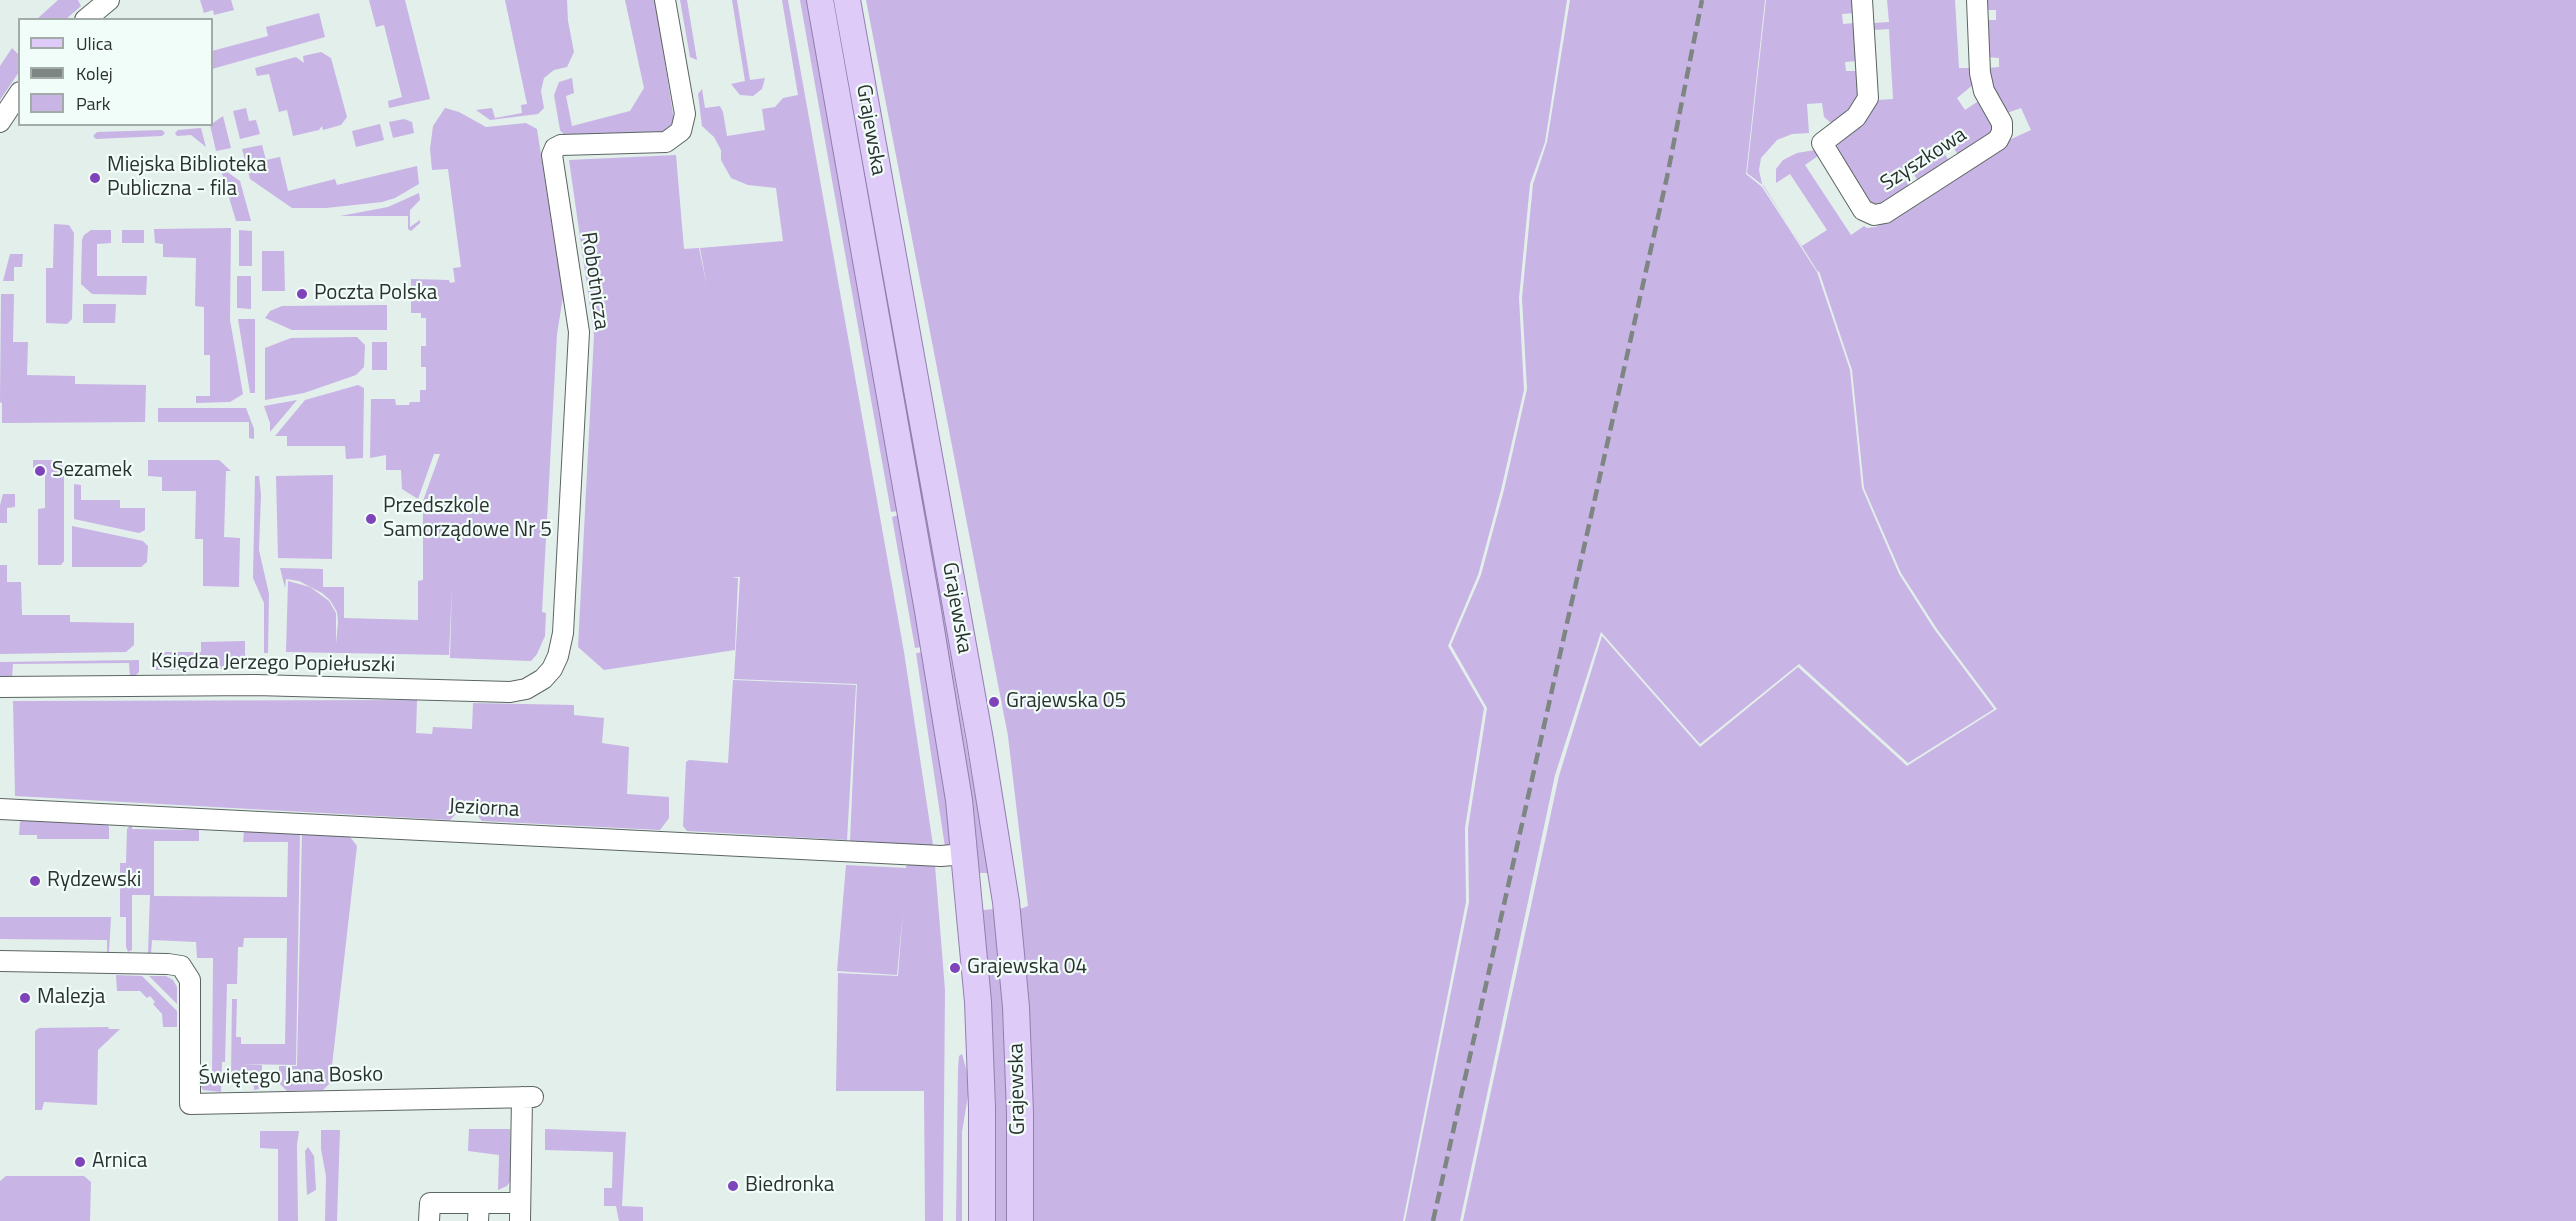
<!DOCTYPE html>
<meta charset="utf-8">
<style>
body{margin:0}
#map{position:relative;width:2576px;height:1221px;overflow:hidden;background:#e3efeb;font-family:"Titillium Web",sans-serif}
canvas{display:block}
.legend{position:absolute;left:18px;top:18px;width:195px;height:108px;box-sizing:border-box;background:#f0fdf8;border:2px solid #a2aba8;margin:0;padding:8px 10px;list-style:none;font-size:18px;color:#2c302f}
.legend li{display:flex;align-items:center;gap:12px;height:30px}
.legend b{width:30px;border:2px solid #a2aba8}
</style>
<div id="map">
<canvas width="2576" height="1221"></canvas>
<ul class="legend">
<li><b style="height:8px;background:#dfcbf8"></b>Ulica</li>
<li><b style="height:8px;background:#7e8684"></b>Kolej</li>
<li><b style="height:16px;background:#c8b4e5"></b>Park</li>
</ul>
</div>
<script>
const c = document.querySelector('canvas').getContext('2d');
c.lineJoin = 'round';
function fillPath(path, color) { c.fillStyle = color; c.fill(path, 'evenodd'); }
const toPath = rows => new Path2D(rows.map(r => 'M' + r).join(''));
function strokePath(path, color, width, dash) { c.strokeStyle = color; c.lineWidth = width; c.lineCap = dash ? 'butt' : 'round'; c.setLineDash(dash || []); c.stroke(path); }
function label(font, color, halo, rows, align = 'center') {
  c.font = font + ' "Titillium Web",sans-serif'; c.lineWidth = 4.5; c.setLineDash([]); c.textBaseline = 'middle'; c.strokeStyle = halo; c.fillStyle = color; for (const [text, x, y, turn = 0] of rows) {
    c.save(); c.translate(x, y); c.rotate((+turn || 0) * Math.PI / 180); c.textAlign = isNaN(turn) ? turn : align; if (halo) c.strokeText(text, 0, 0); c.fillText(text, 0, 0); c.restore();
  }
}
const green = toPath([
 [58,0,78,0,81,6,66,19,37,19],
 [200,0,231,0,234,10,214,15,213,10,204,13],
 [369,0,405,0,430,99,389,108,388,101,402,97,384,25,376,27],
 [505,0,567,0,568,21,574,52,567,67,554,70,544,78,541,91,544,108,538,114,490,120,476,110,492,108,495,118,522,113,521,105,527,104],
 [625,0,655,0,674,120,667,131,659,134,566,137,560,130,554,95,559,82,572,78,574,93,566,96,572,126,630,111,644,88],
 [680,0,687,0,697,60,690,57],
 [732,0,737,0,750,80,765,78,762,89,753,96,740,95,731,84,745,81],
 [782,0,788,0,904,652,933,845,850,841,857,684,734,679,740,577,731,577,738,578,735,650,604,670,578,647,594,335,569,160,676,155,684,249,699,248,707,287,700,248,783,241,776,188,748,185,731,178,721,160,721,150,714,137,702,126,698,94,702,89,705,108,720,106,723,112,727,136,765,130,762,109,775,107,783,98,798,95],
 [800,0,807,0,898,511,891,512],
 [831,0,835,0,989,873,979,873,971,798,951,672],
 [866,0,1567,0,1545,142,1530,184,1519,298,1524,390,1501,490,1478,575,1448,646,1484,708,1465,828,1466,902,1403,1221,1032,1221,1028,997,1020,909,1028,906,1008,736],
 [1570,0,1765,0,1746,174,1762,187,1817,272,1850,370,1862,488,1899,574,1934,629,1994,709,1908,763,1799,664,1700,744,1601,632,1555,775,1460,1221,1405,1221,1469,902,1468,828,1487,708,1451,645,1481,575,1504,490,1527,389,1522,298,1533,184,1547,142],
 [1766,0,1854,0,1855,13,1842,14,1843,24,1855,23,1858,61,1845,62,1846,71,1858,71,1858,102,1853,110,1831,123,1824,117,1822,103,1807,104,1809,133,1792,134,1777,140,1761,158,1759,170,1762,184,1802,246,1827,230,1790,174,1776,183,1776,169,1783,160,1797,153,1815,150,1818,156,1805,165,1851,235,1864,226,1867,228,1876,227,2007,141,2031,130,2021,108,2004,114,1995,92,1989,68,1999,67,1999,58,1988,57,1986,20,1996,20,1996,10,1985,10,1985,0,2576,0,2576,1221,1463,1221,1559,776,1602,636,1700,747,1798,667,1907,766,1997,709,1937,629,1901,573,1864,488,1852,370,1819,271,1818,272,1764,186,1747,173],
 [1887,0,1955,0,1959,68,1974,68,1974,84,1957,98,1965,110,1977,102,1981,102,1994,128,1992,136,1960,158,1952,145,1943,151,1951,164,1919,183,1912,171,1903,176,1911,189,1879,205,1872,203,1865,197,1839,156,1837,148,1838,143,1873,103,1878,100,1893,99,1889,29,1874,30,1874,23,1889,22],
 [319,13,325,37,212,69,212,51,268,36,266,27],
 [12,48,19,55,19,72,0,100,0,66],
 [321,52,331,58,347,117,341,125,323,130,322,126,319,130,293,136,287,110,279,112,269,74,257,76,255,68,296,57,304,63,303,56],
 [246,108,249,121,256,120,260,134,240,139,233,111],
 [445,108,459,112,486,127,526,123,537,129,563,297,557,334,542,612,546,613,545,636,537,654,531,661,450,658,452,586,449,655,286,652,288,581,310,587,329,601,336,613,336,644,338,622,337,612,330,600,322,593,299,581,286,579,285,588,280,568,323,569,323,587,344,587,344,618,418,620,418,581,423,580,423,501,440,454,434,454,418,499,402,489,401,470,386,470,386,455,370,458,371,399,395,399,396,405,409,405,410,402,420,402,420,390,426,390,426,367,421,367,421,346,426,346,426,318,421,318,421,313,411,313,411,279,449,280,450,283,455,282,453,268,461,267,448,169,432,170,430,149,433,126],
 [223,116,231,148,216,151,210,125],
 [404,119,412,122,414,133,393,138,389,122],
 [380,124,384,140,356,147,352,131],
 [201,128,206,147,191,135,177,136,175,133,178,130],
 [162,130,165,133,162,136,96,139,93,136,97,132],
 [262,145,266,160,280,157,288,191,335,179,337,185,417,166,419,184,395,198,382,202,326,208,292,208,250,179,242,149],
 [220,167,240,181,251,221,236,221],
 [419,193,420,200,410,210,410,227,420,220,420,223,411,231,408,229,408,216,340,216,388,207],
 [54,224,69,225,74,233,72,319,67,324,46,323,46,268,53,268],
 [231,228,230,320,243,394,230,402,196,403,196,396,210,396,210,355,204,355,204,307,195,306,196,258,163,257,163,244,155,243,154,229],
 [91,230,111,230,111,243,97,244,97,276,147,276,146,295,92,294,81,284,82,240,84,235],
 [122,230,144,230,144,243,122,243],
 [239,230,252,231,252,266,239,266],
 [262,251,284,251,285,291,262,291],
 [10,254,23,254,22,267,14,267,14,281,3,281],
 [237,276,251,276,251,309,237,308],
 [1,294,14,294,13,342,28,342,27,375,75,376,75,384,146,385,145,422,2,423,2,403,0,402],
 [83,304,116,304,115,323,83,323],
 [387,305,387,330,292,330,265,318,270,311,282,306],
 [238,319,255,319,255,393,250,393],
 [357,337,365,345,364,367,356,375,304,393,265,400,265,348,291,338],
 [372,342,387,342,387,370,372,370],
 [358,385,364,388,363,458,346,459,345,446,287,446,287,436,275,436,305,400],
 [297,400,270,432,270,423,264,406],
 [158,408,246,408,254,429,254,439,249,438,249,422,158,422],
 [33,460,58,460,64,468,64,561,61,565,38,565,38,509,45,508,45,468,33,468],
 [148,460,219,460,231,471,226,471,224,537,240,538,239,587,203,586,203,539,195,539,196,491,162,491,162,477,148,476],
 [333,475,332,559,278,558,276,476],
 [255,476,259,476,261,494,259,550,269,594,268,653,264,653,264,603,253,578],
 [74,484,81,485,81,500,120,500,120,508,145,508,145,530,139,533,74,519],
 [3,494,15,494,15,507,7,508,7,523,0,523,0,505],
 [898,515,922,647,915,648,892,517],
 [72,526,143,541,148,546,147,562,141,567,72,567],
 [0,565,7,565,7,582,21,582,22,615,70,615,70,622,134,623,134,645,126,652,0,654],
 [245,641,245,662,240,669,156,670,155,652,201,652,201,642],
 [924,652,947,804,951,844,945,847,916,653],
 [139,660,139,672,134,677,130,677,129,663,13,664,12,679,0,679,0,662],
 [733,680,856,685,847,840,687,831,683,826,686,762,689,760,728,763],
 [417,700,416,733,432,734,433,727,472,729,473,703,574,705,574,715,604,718,602,743,629,747,627,794,669,797,669,818,660,830,482,821,475,813,475,803,459,801,458,812,450,820,15,796,13,701],
 [25,817,105,821,109,827,109,839,37,839,37,835,19,835,20,822],
 [132,823,132,829,199,830,199,841,154,841,154,896,287,897,288,842,243,842,244,831,300,832,296,1065,241,1064,262,1065,262,1083,259,1089,254,1090,253,1076,231,1076,232,999,237,999,236,1037,241,1037,241,1044,285,1044,287,938,244,938,243,947,238,947,237,984,227,984,225,1062,222,1062,221,1092,203,1090,197,1080,212,1079,213,958,197,958,196,942,152,940,151,954,148,953,150,895,132,895,132,950,128,952,126,947,126,917,120,917,120,863,126,863,127,829],
 [302,831,347,833,357,846,330,1083,323,1090,287,1091,279,1083,279,1066,297,1066],
 [907,863,935,865,945,990,943,1221,925,1221,924,1091,836,1091,838,973,898,976,903,911,897,975,837,971,846,865,906,868],
 [994,909,1003,1005,1007,1112,1007,1221,994,1221,990,1000,983,910],
 [0,917,111,917,109,952,107,955,107,940,0,939],
 [116,975,142,976,177,1011,177,1027,163,1027,162,1014,153,1004,155,1002,150,996,147,998,140,991,117,991],
 [149,976,166,976,173,980,177,987,177,1004],
 [108,1027,109,1029,120,1029,98,1050,97,1105,44,1102,42,1110,35,1110,35,1031,39,1028],
 [962,1054,970,1083,962,1132,962,1221,956,1221,958,1068,959,1056],
 [469,1129,510,1129,511,1180,507,1186,498,1190,499,1155,468,1151],
 [545,1129,626,1132,622,1206,643,1207,643,1221,619,1221,616,1206,604,1206,604,1188,612,1188,613,1152,545,1150],
 [321,1130,340,1130,337,1221,325,1221,326,1176,321,1149],
 [260,1131,299,1131,297,1145,298,1221,278,1221,278,1149,260,1148],
 [308,1147,314,1156,316,1190,307,1195,305,1151],
 [6,1176,84,1176,91,1182,90,1221,0,1221,0,1181]
]);
const minor = toPath([
 [1862,0,1868,98,1856,117,1822,143,1863,210,1874,215,1885,213,1998,140,2002,132,2002,123,1984,91,1980,73,1977,0],
 [85,20,109,0],
 [0,122,20,92],
 [0,687,256,685,510,692,526,689,543,679,552,669,558,656,563,633,579,332,552,155,555,148,561,145,666,142,681,131,685,114,665,0],
 [0,809,941,856,965,854],
 [0,961,168,964,181,966,190,980,190,1104,533,1097],
 [429,1221,430,1203,520,1203],
 [478,1221,479,1203],
 [520,1221,522,1097]
]);
const major = toPath([
 [820,0,928,611,959,800,978,1002,982,1108,982,1221],
 [847,0,980,740,1006,902,1016,1007,1020,1113,1020,1221]
]);
const rail = toPath([
 [1433,1221,1667,177,1702,0]
]);
const markers = [
 [95,178,6,"#7f44ba"],
 [302,294,6,"#7f44ba"],
 [40,471,6,"#7f44ba"],
 [371,519,6,"#7f44ba"],
 [994,702,6,"#7f44ba"],
 [35,881,6,"#7f44ba"],
 [955,968,6,"#7f44ba"],
 [25,998,6,"#7f44ba"],
 [80,1162,6,"#7f44ba"],
 [733,1186,6,"#7f44ba"]
];
const streetNames = [
 ["Grajewska",870,130,80],
 ["Szyszkowa",1924,160,-33],
 ["Robotnicza",594,281,82],
 ["Grajewska",956,608,80],
 ["Księdza Jerzego Popiełuszki",273,664,1],
 ["Jeziorna",484,809,3],
 ["Świętego Jana Bosko",291,1077,-1],
 ["Grajewska",1018,1089,-91]
];
const poiNames = [
 ["Miejska Biblioteka",107,166],
 ["Publiczna - fila",107,190],
 ["Poczta Polska",314,294],
 ["Sezamek",52,471],
 ["Przedszkole",383,507],
 ["Samorządowe Nr 5",383,531],
 ["Grajewska 05",1006,702],
 ["Rydzewski",47,881],
 ["Grajewska 04",967,968],
 ["Malezja",37,998],
 ["Arnica",92,1162],
 ["Biedronka",745,1186]
];
fillPath(green, '#c8b4e5');
strokePath(minor, '#5b6562', 22);
strokePath(major, '#927fae', 28);
strokePath(minor, '#fff', 20);
strokePath(major, '#dfcbf8', 26);
strokePath(rail, '#7e8684', 4.5, [12, 6]);
for (const [x, y, r, color] of markers) { const dot = new Path2D(); dot.arc(x, y, r, 0, 2 * Math.PI); c.fillStyle = color; c.fill(dot); strokePath(dot, '#f0fdf8', 2); }
label('21px', '#2c302f', '#f0fdf8', streetNames);
label('21px', '#2c302f', '#f0fdf8', poiNames, 'left');
</script>
